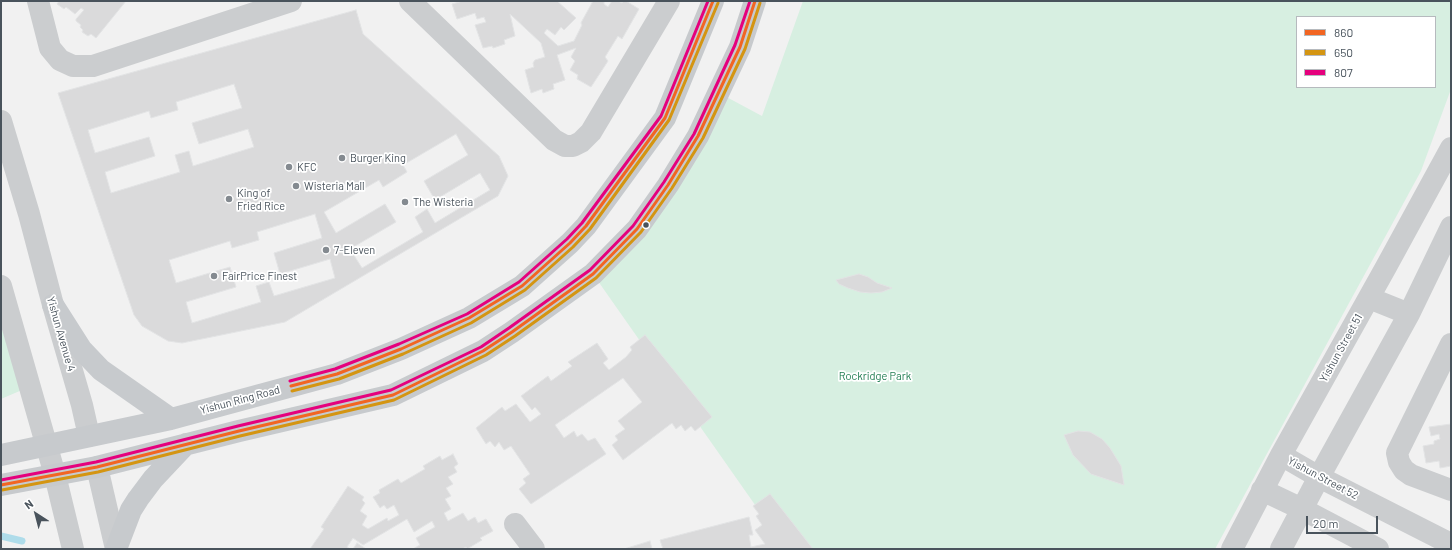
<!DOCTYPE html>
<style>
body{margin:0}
#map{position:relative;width:1452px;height:550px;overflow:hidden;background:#f1f1f1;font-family:Barlow,sans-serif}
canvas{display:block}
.frame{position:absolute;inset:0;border:2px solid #49535c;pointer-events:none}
.legend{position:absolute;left:1296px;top:16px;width:140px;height:72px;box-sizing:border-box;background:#fff;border:1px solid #b6babe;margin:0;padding:5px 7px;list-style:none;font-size:12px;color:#49535c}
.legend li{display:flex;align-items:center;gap:8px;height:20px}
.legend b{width:20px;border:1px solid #b6babe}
.north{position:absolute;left:16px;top:494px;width:40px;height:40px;-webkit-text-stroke:3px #fff;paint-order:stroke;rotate:324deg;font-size:11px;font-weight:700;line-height:16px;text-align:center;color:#49535c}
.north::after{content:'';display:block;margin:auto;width:14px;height:18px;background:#49535c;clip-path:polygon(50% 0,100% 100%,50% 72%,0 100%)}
.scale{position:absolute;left:1306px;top:516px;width:72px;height:18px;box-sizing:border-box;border:2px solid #49535c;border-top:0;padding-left:5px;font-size:12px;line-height:14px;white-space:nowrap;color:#49535c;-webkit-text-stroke:3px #fff;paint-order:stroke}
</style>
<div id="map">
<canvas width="1452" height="550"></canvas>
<div class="frame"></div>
<ul class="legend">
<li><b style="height:5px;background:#f26522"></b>860</li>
<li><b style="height:5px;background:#d49512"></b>650</li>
<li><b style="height:5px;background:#e5007d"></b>807</li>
</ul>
<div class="north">N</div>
<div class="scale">20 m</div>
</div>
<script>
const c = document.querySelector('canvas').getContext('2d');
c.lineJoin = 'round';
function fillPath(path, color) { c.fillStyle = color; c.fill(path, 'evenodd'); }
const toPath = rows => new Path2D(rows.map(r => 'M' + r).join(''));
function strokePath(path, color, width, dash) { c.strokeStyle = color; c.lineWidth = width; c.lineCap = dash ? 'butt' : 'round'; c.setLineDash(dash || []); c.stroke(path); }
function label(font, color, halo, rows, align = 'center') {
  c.font = font + ' Barlow,sans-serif'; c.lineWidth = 3.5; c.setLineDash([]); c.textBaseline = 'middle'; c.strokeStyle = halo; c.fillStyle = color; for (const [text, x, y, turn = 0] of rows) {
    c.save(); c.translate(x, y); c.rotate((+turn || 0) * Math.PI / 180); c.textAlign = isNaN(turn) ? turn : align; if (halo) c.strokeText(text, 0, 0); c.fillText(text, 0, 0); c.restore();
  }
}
const green = toPath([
 [803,1,1451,1,1451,89,1421,171,1215,549,786,549,593,274,637,229,719,93,762,116],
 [1297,17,1435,17,1435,87,1297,87],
 [1,326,22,390,1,399]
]);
const stream = toPath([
 [1,536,22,541]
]);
const building = toPath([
 [59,1,126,1,96,38,91,34,88,36,82,32,83,30,80,27,81,25,76,21,76,19,84,10,81,8,75,14,66,7,64,9,57,4,59,1],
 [463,1,557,1,576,18,564,30,561,27,555,35,547,29,544,33,558,46,574,41,582,25,581,23,582,21,593,1,604,1,604,4,608,7,612,1,618,1,622,3,623,1,626,1,639,9,622,39,618,36,605,57,608,61,591,87,577,79,578,75,570,70,575,61,571,57,576,48,557,55,565,80,553,84,554,89,543,93,542,89,531,93,525,70,534,67,533,63,535,60,545,57,541,43,510,14,515,36,504,40,505,44,493,48,492,46,483,48,475,25,486,22,484,17,477,19,475,13,457,19,452,4,463,1],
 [356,10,363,34,499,156,508,176,498,196,285,322,182,343,168,341,142,326,134,315,58,93,356,10],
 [234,84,242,108,192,123,199,144,248,129,254,147,193,166,189,151,175,155,180,172,111,193,105,172,155,156,149,137,95,153,88,130,149,111,151,118,178,110,176,102,234,84],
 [456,134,468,155,424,181,435,200,480,173,490,190,435,223,427,209,415,217,423,232,362,268,350,249,396,222,385,204,336,233,324,212,379,180,383,187,407,172,403,165,456,134],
 [315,214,322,238,274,253,280,274,330,259,335,278,274,296,269,282,256,286,261,302,192,323,186,302,236,287,230,267,176,283,169,260,230,241,232,248,259,240,257,232,315,214],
 [859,274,868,277,877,283,892,288,882,292,871,293,860,292,848,288,839,284,836,280,859,274],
 [645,335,712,417,695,431,691,426,685,431,681,425,676,429,672,423,623,460,612,445,618,440,615,436,625,429,618,421,642,402,623,378,555,425,564,438,574,431,577,437,582,434,588,441,595,438,606,454,531,504,519,489,526,483,523,479,530,474,511,446,504,450,499,442,495,447,490,441,486,444,476,428,502,407,505,411,516,404,530,422,541,414,535,407,532,410,521,396,548,376,551,381,572,366,568,362,597,343,608,359,603,363,609,370,626,357,632,350,630,347,645,335],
 [1451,424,1451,466,1440,468,1439,461,1426,463,1423,446,1434,444,1434,441,1440,439,1439,434,1431,436,1429,427,1451,424],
 [1078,431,1090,432,1102,439,1110,448,1121,466,1124,485,1091,474,1073,455,1064,435,1078,431],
 [453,454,458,464,454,467,457,472,448,477,453,484,446,488,451,496,445,499,451,509,444,513,448,521,463,513,468,521,475,517,478,523,486,519,493,531,480,538,482,540,467,549,466,547,462,549,413,549,420,545,416,538,435,527,432,521,414,532,407,519,363,545,353,538,347,547,350,549,310,549,324,529,321,527,348,486,364,497,362,500,365,503,360,511,367,516,362,525,368,529,387,518,388,521,399,515,394,505,387,509,384,505,380,508,373,497,380,493,379,490,398,479,401,483,425,469,423,466,440,456,442,460,453,454],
 [770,494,813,549,663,549,660,540,749,517,753,535,749,535,751,547,765,544,755,530,762,525,756,516,759,514,753,506,770,494],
 [650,541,652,549,624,549,650,541],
 [357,543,366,549,353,549,357,543]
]);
const minor = toPath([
 [38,1,50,48,60,60,73,66,93,66,291,1],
 [410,1,554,140,565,146,573,146,581,142,591,132,669,1],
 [1,121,29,214,53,305,82,405,89,436],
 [1,286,55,475,73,549],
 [1369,298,1409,314],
 [1451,344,1397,453,1399,462,1404,470,1411,475,1451,490],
 [1281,455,1319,477,1451,544],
 [97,467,116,549],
 [1262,490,1302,509,1378,549],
 [515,524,534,549],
 [1232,549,1281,455,1386,267,1451,148],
 [1281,549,1319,477,1409,314,1451,227]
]);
const major = toPath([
 [53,305,81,349,101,370,171,419],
 [1,455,171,419,337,374,401,349,469,318,522,286,570,243,586,226,665,118,713,1],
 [1,485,97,467,239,431,393,395,483,351,512,332,593,274,637,229,668,185,698,136,740,47,755,1],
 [116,549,131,510,138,499,153,479,186,444]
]);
const bus1 = toPath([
 [291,386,337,374,401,349,469,318,522,286,570,243,586,226,665,118,713,1],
 [1,485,97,467,239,431,393,395,483,351,512,332,593,274,637,229,668,185,698,136,740,47,755,1]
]);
const bus2 = toPath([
 [292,391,339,379,403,354,471,323,525,290,573,247,590,229,669,120,718,3],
 [2,490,98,472,240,436,394,400,486,355,515,336,596,278,641,232,672,188,703,138,745,49,760,3]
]);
const bus3 = toPath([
 [290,381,335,369,399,344,467,314,519,282,567,239,582,223,661,116,708,1],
 [1,480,96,462,238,426,391,390,481,347,509,328,590,270,633,226,664,182,694,134,735,45,750,1]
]);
const markers = [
 [342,158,4,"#848a90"],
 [289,167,4,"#848a90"],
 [296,186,4,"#848a90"],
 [229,199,4,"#848a90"],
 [405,202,4,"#848a90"],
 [646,225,3.5,"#49535c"],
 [326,250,4,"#848a90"],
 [214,276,4,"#848a90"]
];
const poiNames = [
 ["Burger King",350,158],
 ["KFC",297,167],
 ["Wisteria Mall",304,186],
 ["King of",237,193],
 ["Fried Rice",237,206],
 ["The Wisteria",413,202],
 ["7-Eleven",334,250],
 ["FairPrice Finest",222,276]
];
const streetNames = [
 ["Yishun Avenue 4",61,334,74],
 ["Yishun Street 51",1341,348,-61],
 ["Yishun Ring Road",240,400,-15],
 ["Yishun Street 52",1323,478,28]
];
const parkNames = [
 ["Rockridge Park",875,376]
];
fillPath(green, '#d7efe1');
strokePath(stream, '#aedcea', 7);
fillPath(building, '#dadadb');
strokePath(building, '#e2e3e4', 1);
strokePath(minor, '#cbcdcf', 22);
strokePath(major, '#c7cacd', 22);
strokePath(bus1, '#f26522', 3);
strokePath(bus2, '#d49512', 3);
strokePath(bus3, '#e5007d', 3);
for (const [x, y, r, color] of markers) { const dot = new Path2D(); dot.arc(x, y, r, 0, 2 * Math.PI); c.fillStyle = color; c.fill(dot); strokePath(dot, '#fff', 1.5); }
label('11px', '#49535c', '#fff', poiNames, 'left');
label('11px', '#49535c', '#fff', streetNames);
label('11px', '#1d7b4f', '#fff', parkNames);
</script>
